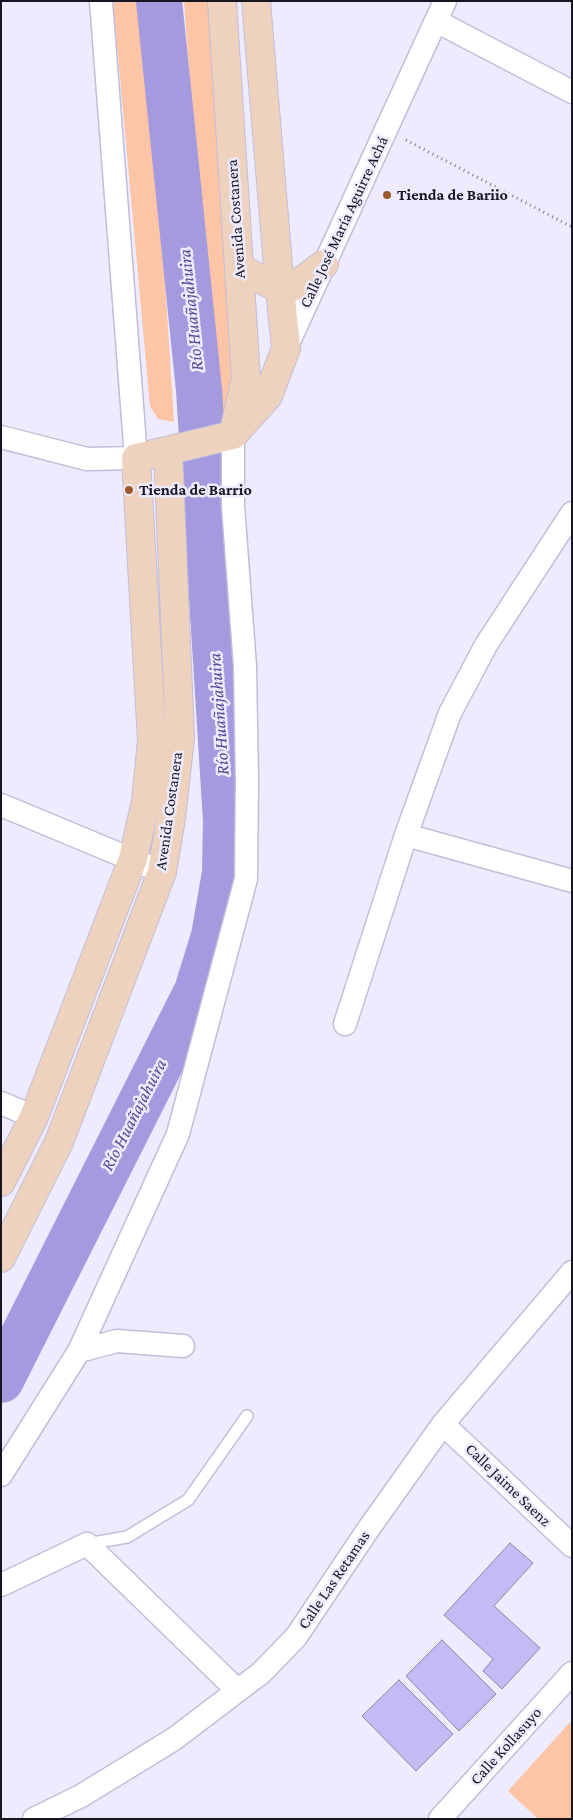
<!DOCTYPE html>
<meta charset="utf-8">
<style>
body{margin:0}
#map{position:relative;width:573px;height:1820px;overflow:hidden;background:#edebfd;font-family:"Crimson Pro",serif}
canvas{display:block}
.frame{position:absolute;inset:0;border:2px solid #171520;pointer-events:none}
</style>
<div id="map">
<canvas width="573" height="1820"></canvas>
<div class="frame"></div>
</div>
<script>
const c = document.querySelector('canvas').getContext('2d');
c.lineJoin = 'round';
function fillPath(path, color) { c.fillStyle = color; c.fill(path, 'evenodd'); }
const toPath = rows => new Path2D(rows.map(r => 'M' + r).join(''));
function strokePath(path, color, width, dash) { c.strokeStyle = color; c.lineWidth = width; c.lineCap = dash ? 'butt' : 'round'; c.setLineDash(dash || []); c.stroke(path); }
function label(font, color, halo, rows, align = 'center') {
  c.font = font + ' "Crimson Pro",serif'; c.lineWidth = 5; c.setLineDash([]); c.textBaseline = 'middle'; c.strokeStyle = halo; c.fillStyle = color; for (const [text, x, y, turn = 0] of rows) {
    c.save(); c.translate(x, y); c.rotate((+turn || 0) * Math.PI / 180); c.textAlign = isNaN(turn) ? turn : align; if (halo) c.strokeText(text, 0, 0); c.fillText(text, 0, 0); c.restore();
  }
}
const green = toPath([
 [113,1,147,1,174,422,158,419,150,406],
 [184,1,210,1,238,441,216,452],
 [572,1720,572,1819,538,1819,508,1791]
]);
const river = toPath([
 [1,1380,197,991,214,936,225,873,226,821,199,390,159,1]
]);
const building = toPath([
 [510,1543,533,1563,494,1606,540,1648,502,1689,483,1671,493,1659,444,1615,510,1543],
 [442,1640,496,1694,459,1731,406,1676,442,1640],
 [399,1680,453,1734,416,1771,362,1716,399,1680]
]);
const path = toPath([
 [406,140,572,227]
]);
const service = toPath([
 [87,1544,127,1537,188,1500,247,1416]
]);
const minor = toPath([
 [436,21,572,92],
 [286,348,445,1],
 [1,437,87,459,136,458,101,1],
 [1,805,162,872],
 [406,835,572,881],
 [345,1024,406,835,450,713,486,645,572,513],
 [1,1103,34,1117],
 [79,1351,117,1341,183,1346],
 [443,1424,572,1546],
 [1,1475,79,1351,178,1134,246,879,247,782,245,666,233,506,233,435],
 [1,1585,87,1544,237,1690],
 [34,1819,81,1796,174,1739,261,1673,296,1637,367,1531,443,1424,572,1272],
 [440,1819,572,1673]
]);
const secondary = toPath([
 [222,1,246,378,234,431],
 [239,268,280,289,295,286,324,264],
 [233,435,268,396,286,348,280,289,256,1],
 [1,1182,34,1117,133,859,146,801,152,740,136,458,233,435],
 [1,1258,59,1142,162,872,171,818,180,738,168,451]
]);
const markers = [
 [387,195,5,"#9d582b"],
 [129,490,5,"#9d582b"]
];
const poiNames = [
 ["Tienda de Bariio",397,195],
 ["Tienda de Barrio",139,490]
];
const streetNames = [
 ["Avenida Costanera",236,219,-94],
 ["Calle José María Aguirre Achá",344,222,-65],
 ["Avenida Costanera",169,811,-82],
 ["Calle Jaime Saenz",508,1485,44],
 ["Calle Las Retamas",334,1580,-56],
 ["Calle Kollasuyo",506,1746,-48]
];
const waterNames = [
 ["Río Huañajahuira",191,310,-96],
 ["Río Huañajahuira",219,714,-94],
 ["Río Huañajahuira",134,1115,-63]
];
fillPath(green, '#fdc5a5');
strokePath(river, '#a49adf', 46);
fillPath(building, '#c2bbf4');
strokePath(building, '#8b89a4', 1);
strokePath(service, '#c1bedb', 14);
strokePath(minor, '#c1bedb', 25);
strokePath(secondary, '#c1bedb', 30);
strokePath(path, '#7d7b89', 3, [1, 4]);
strokePath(service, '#fff', 11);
strokePath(minor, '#fff', 22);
strokePath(secondary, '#efd2be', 28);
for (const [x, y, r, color] of markers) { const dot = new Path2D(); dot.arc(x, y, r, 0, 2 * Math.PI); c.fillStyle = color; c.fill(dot); strokePath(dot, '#edebfd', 2); }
label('bold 16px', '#171520', '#edebfd', poiNames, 'left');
label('16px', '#171520', '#edebfd', streetNames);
label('italic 18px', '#574698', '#edebfd', waterNames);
</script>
